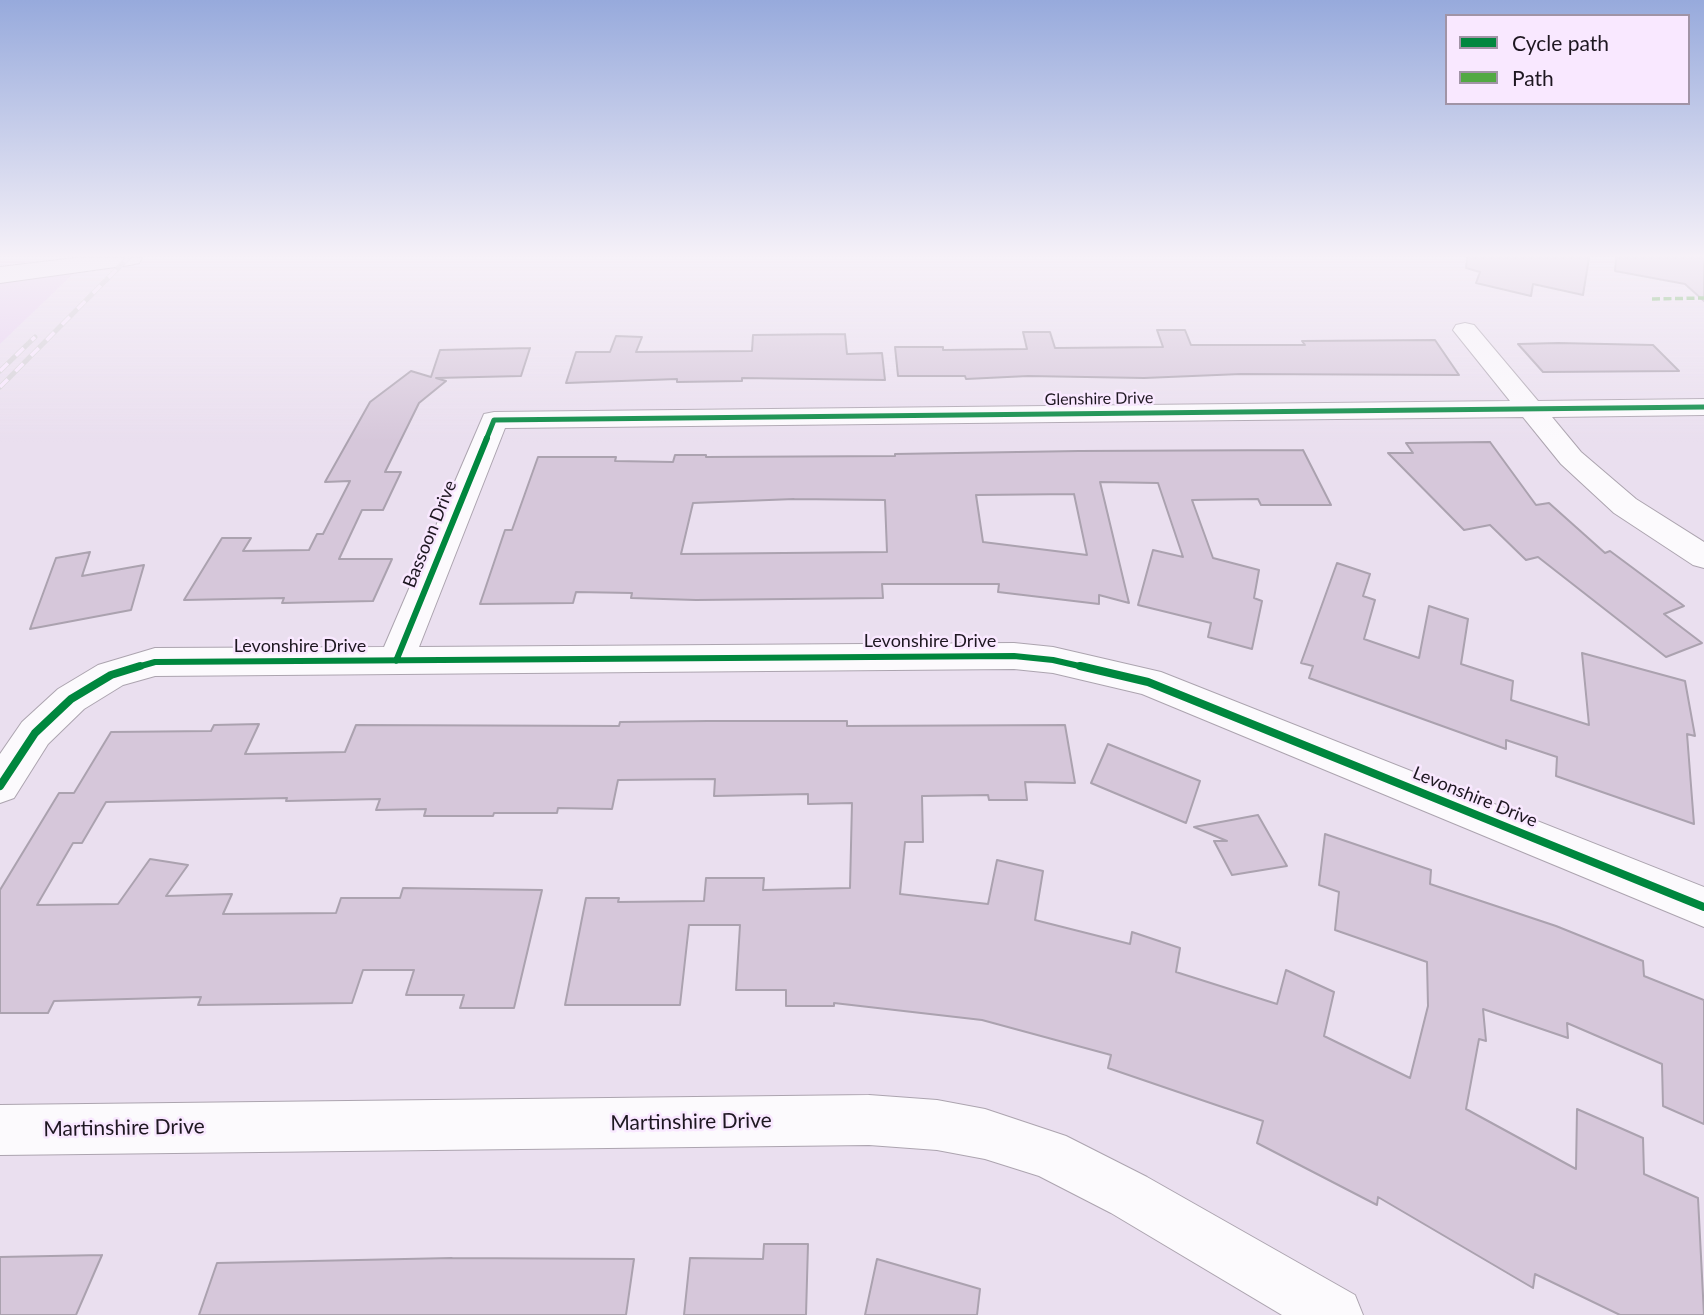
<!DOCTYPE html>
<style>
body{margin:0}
#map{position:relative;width:1704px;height:1315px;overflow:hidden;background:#eadfef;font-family:Lato,sans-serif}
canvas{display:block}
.legend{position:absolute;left:1445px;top:14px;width:245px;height:91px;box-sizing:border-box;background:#f9e8ff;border:2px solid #a194a6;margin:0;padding:9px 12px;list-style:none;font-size:21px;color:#1e1721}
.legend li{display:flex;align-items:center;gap:14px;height:35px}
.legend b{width:35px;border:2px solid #a194a6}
</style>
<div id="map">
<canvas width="1704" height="1315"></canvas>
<ul class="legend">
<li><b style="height:9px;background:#00873e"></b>Cycle path</li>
<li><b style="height:9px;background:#52a943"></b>Path</li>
</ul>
</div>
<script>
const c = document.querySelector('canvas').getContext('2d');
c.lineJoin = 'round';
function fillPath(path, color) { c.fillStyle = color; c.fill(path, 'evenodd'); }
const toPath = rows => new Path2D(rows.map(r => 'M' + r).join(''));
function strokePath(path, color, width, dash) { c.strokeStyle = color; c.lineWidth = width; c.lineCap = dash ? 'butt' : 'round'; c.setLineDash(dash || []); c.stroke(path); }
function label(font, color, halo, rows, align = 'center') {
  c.font = font + ' Lato,sans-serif'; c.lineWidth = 5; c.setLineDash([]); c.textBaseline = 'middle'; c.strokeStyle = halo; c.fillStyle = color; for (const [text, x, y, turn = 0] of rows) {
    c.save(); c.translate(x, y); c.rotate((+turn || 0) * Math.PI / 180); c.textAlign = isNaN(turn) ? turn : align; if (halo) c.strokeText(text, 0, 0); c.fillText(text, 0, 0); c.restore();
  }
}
const green = toPath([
 [74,273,0,344,0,283]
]);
const building = toPath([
 [1467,258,1589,258,1583,295,1533,284,1531,296,1476,283,1480,272,1466,268,1467,258],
 [1616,258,1704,258,1704,301,1685,284,1615,271,1616,258],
 [1157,330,1185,330,1191,345,1305,345,1302,341,1435,340,1459,375,1241,374,1144,378,1028,376,966,379,965,376,898,376,895,347,943,347,943,350,1027,349,1023,332,1050,332,1055,348,1163,347,1157,330],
 [845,334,847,354,882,353,885,380,742,378,742,381,677,382,677,379,566,383,576,352,610,352,616,336,642,337,636,352,752,351,753,335,845,334],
 [1558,343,1653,345,1679,371,1543,372,1518,344,1558,343],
 [530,348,521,376,436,378,446,381,419,403,385,472,401,472,383,510,362,510,339,559,392,559,373,601,282,603,284,598,184,600,222,538,251,538,243,551,309,550,317,534,323,534,350,481,325,482,370,402,411,371,431,377,440,350,530,348],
 [1490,442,1536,505,1549,503,1605,553,1610,551,1684,606,1664,614,1702,643,1666,657,1538,557,1526,560,1490,525,1464,530,1388,453,1413,453,1406,443,1490,442],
 [1303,450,1331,505,1261,505,1258,499,1192,500,1213,558,1259,570,1254,598,1262,601,1252,649,1208,637,1211,623,1138,605,1153,550,1183,557,1158,483,1100,482,1129,603,1099,595,1099,604,998,592,999,584,882,584,883,598,696,600,631,598,632,593,576,592,573,603,480,604,505,530,512,530,538,457,616,457,615,461,673,462,675,455,706,455,706,457,895,456,895,454,1079,451,1303,450],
 [1074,494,1087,555,983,542,976,495,1074,494],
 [794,499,885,500,887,552,681,554,693,503,794,499],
 [90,552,82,576,144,565,131,610,30,629,56,558,90,552],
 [1337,563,1370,574,1363,596,1375,600,1364,639,1419,658,1429,606,1468,619,1461,664,1513,681,1511,700,1589,725,1582,653,1685,681,1695,736,1687,734,1694,824,1556,776,1557,757,1506,740,1506,749,1309,678,1313,666,1301,663,1337,563],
 [708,721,847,721,847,726,1065,725,1075,783,1025,782,1027,800,989,800,988,795,922,796,923,842,905,842,900,894,988,904,997,860,1043,871,1035,920,1130,944,1132,932,1180,948,1176,972,1277,1004,1286,970,1334,992,1324,1036,1410,1078,1428,1006,1427,962,1335,930,1339,892,1319,885,1325,834,1431,870,1430,884,1556,926,1643,961,1644,976,1704,1000,1704,1124,1663,1106,1662,1064,1567,1023,1568,1038,1483,1009,1486,1041,1479,1039,1466,1109,1576,1169,1577,1109,1643,1138,1644,1174,1698,1198,1704,1315,1620,1315,1535,1274,1533,1288,1378,1197,1377,1205,1257,1143,1263,1121,1108,1068,1111,1055,982,1020,834,1003,834,1006,786,1006,786,990,736,990,740,925,689,925,680,1005,565,1005,586,898,619,898,618,902,704,901,706,878,764,878,763,890,850,888,852,803,808,804,808,794,714,796,715,779,618,780,612,809,558,808,557,813,494,813,493,816,424,816,426,809,376,810,380,799,286,801,287,798,106,802,82,843,73,843,37,905,118,904,150,859,188,865,166,896,232,894,223,914,336,913,341,898,400,898,403,888,542,890,514,1008,460,1008,464,995,406,995,414,970,363,970,352,1003,198,1005,201,997,54,1001,48,1013,0,1013,0,890,59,793,74,793,111,732,211,731,214,725,259,724,245,754,345,752,356,725,619,726,620,722,708,721],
 [1108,744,1200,781,1186,823,1091,783,1108,744],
 [1258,815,1287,866,1232,875,1214,841,1227,841,1194,827,1258,815],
 [764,1244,808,1244,806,1315,684,1315,690,1258,763,1259,764,1244],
 [102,1255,76,1315,0,1315,0,1257,102,1255],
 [452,1258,634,1259,626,1315,199,1315,217,1263,452,1258],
 [877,1259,980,1289,977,1315,865,1315,877,1259]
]);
const minor = toPath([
 [1465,323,1474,325,1538,401,1704,399,1704,415,1552,417,1581,452,1636,499,1704,542,1704,568,1693,565,1614,513,1561,464,1523,417,505,428,419,647,1014,643,1053,647,1161,672,1704,887,1704,927,1142,694,1053,673,1014,669,155,676,123,685,84,709,48,744,14,798,0,803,0,754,22,722,58,689,98,665,155,648,384,647,484,414,494,412,1510,401,1453,330,1456,325,1465,323],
 [869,1095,937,1100,985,1109,1066,1136,1147,1177,1355,1295,1363,1315,1282,1315,1111,1213,1039,1176,985,1159,937,1150,869,1145,0,1155,0,1105,869,1095]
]);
const secondary = toPath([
 [75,258,142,258,139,263,130,265,0,283,0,267,75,258]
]);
const rail = toPath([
 [0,371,35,337],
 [0,387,128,258]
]);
const quiet = toPath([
 [1652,299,1704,298]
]);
const cyclewayFar2 = toPath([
 [486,440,494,420,1704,407]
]);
const cyclewayFar1 = toPath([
 [396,661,487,438],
 [134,668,155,662,1014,656,1053,660,1088,668]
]);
const cycleway = toPath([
 [1080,666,1148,682,1704,907],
 [0,786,35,733,71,699,111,675,140,666]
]);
const farStreetnames = [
 ["Glenshire Drive",1099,399,-1]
];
const streetNames = [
 ["Bassoon Drive",430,534,-68],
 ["Levonshire Drive",930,641],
 ["Levonshire Drive",300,646],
 ["Levonshire Drive",1475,797,22]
];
const nearStreetnames = [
 ["Martinshire Drive",691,1122,-1],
 ["Martinshire Drive",124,1128,-1]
];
fillPath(green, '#e8d1f1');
fillPath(building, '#d6c7da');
strokePath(building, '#aba2af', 2);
strokePath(minor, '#aca4af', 2);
strokePath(secondary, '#aca4af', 2);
fillPath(minor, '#fcfafd');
fillPath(secondary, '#fcfafd');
strokePath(rail, '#d4d1d6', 5);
strokePath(rail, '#f9e8ff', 3.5, [11]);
strokePath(quiet, '#52a943', 3.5, [8, 3.5]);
strokePath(cyclewayFar2, '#00873e', 5);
strokePath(cyclewayFar1, '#00873e', 6);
strokePath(cycleway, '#00873e', 8);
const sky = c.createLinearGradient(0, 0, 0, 442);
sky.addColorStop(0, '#97aadc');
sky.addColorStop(0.58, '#f6f1f8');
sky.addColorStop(1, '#f6f1f800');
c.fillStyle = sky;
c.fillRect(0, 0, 1704, 442);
label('16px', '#1e1721', '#f9e8ff', farStreetnames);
label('18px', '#1e1721', '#f9e8ff', streetNames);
label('21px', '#1e1721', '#f9e8ff', nearStreetnames);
</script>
